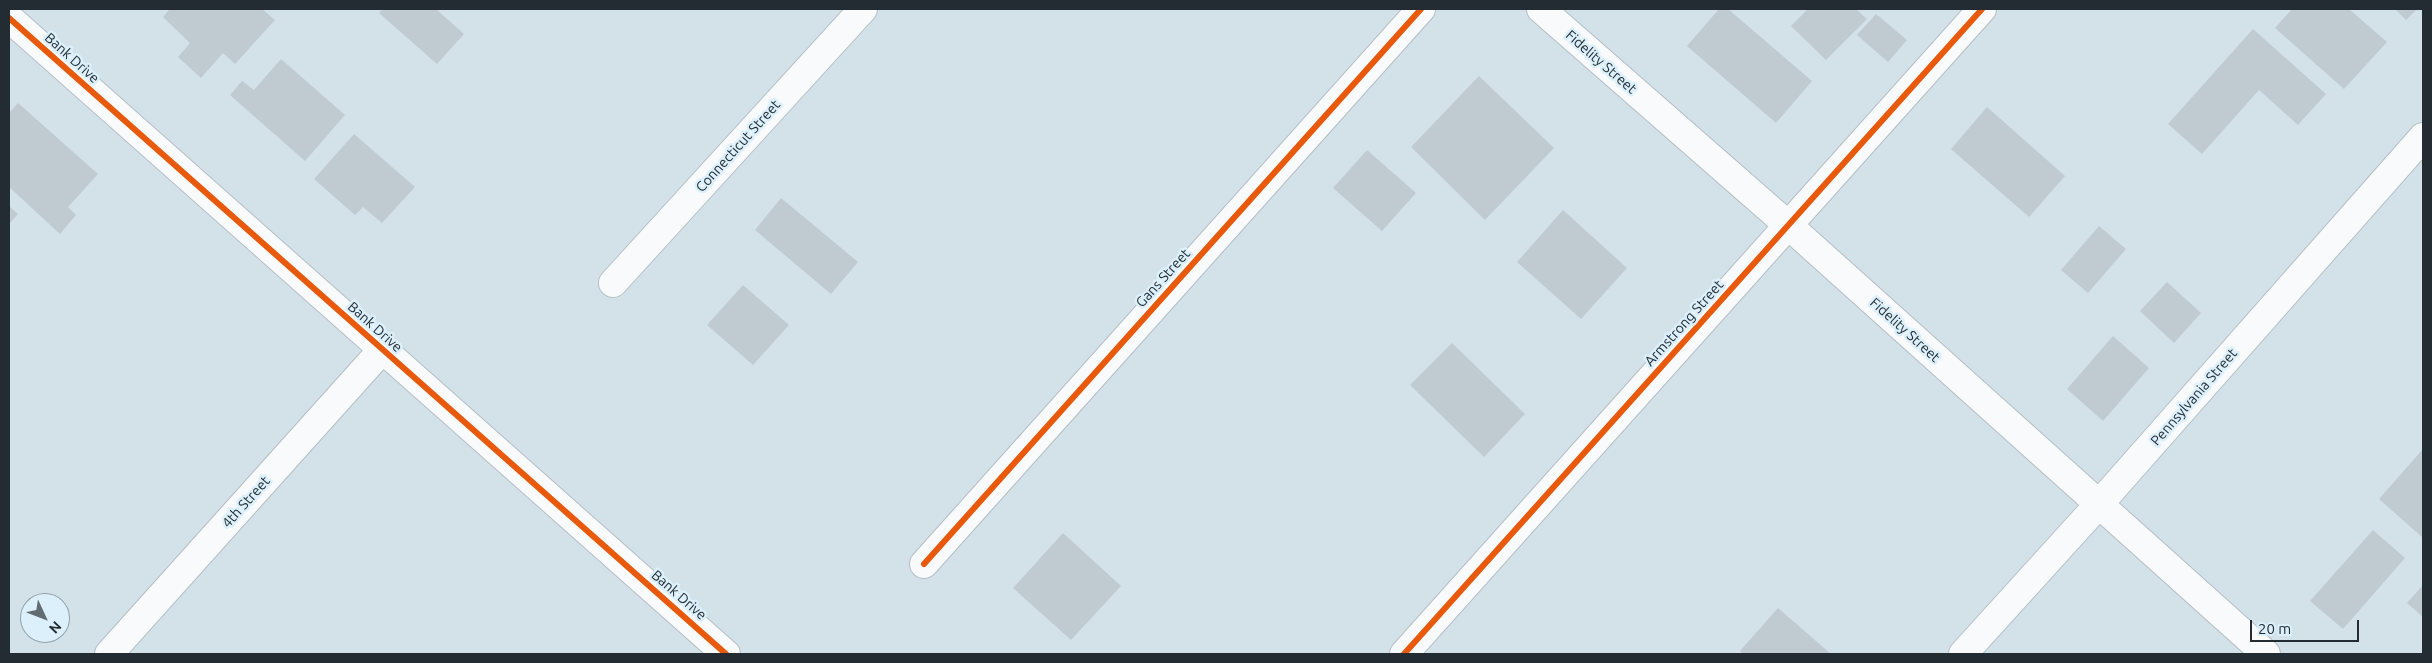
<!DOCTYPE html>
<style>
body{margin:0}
#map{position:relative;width:2432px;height:663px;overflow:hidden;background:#d3e1e9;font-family:Ubuntu,sans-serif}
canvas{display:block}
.frame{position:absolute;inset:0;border:10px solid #232c32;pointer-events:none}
.north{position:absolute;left:20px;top:593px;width:50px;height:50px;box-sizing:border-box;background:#dcf0fb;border:1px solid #92a2ab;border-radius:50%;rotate:133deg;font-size:14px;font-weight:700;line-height:20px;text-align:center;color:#232c32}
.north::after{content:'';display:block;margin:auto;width:18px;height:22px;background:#616b72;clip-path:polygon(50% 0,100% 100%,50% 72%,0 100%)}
.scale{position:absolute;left:2250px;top:620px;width:109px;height:22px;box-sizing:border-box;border:2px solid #232c32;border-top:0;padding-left:6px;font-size:15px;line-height:18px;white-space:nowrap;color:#232c32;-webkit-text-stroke:4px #dcf0fb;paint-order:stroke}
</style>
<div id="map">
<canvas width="2432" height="663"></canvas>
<div class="frame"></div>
<div class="north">N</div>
<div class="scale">20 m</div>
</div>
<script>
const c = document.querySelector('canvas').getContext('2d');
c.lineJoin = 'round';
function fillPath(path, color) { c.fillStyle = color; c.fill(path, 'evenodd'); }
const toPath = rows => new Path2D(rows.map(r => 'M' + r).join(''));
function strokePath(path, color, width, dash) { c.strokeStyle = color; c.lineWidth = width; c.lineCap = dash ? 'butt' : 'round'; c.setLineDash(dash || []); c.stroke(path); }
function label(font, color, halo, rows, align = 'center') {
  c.font = font + ' Ubuntu,sans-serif'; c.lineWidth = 5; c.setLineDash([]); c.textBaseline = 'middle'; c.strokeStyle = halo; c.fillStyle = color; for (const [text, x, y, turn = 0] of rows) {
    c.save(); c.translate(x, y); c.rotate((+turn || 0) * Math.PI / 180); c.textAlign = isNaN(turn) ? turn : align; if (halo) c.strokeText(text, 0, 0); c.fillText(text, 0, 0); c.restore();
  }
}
const building = toPath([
 [170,9,262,9,275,20,235,64,223,53,201,78,178,57,190,43,163,17],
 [383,9,436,9,464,34,437,64,379,13],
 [1719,9,1728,9,1812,81,1776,123,1687,46],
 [1808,9,1856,9,1867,19,1826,60,1791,26],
 [2292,9,2349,9,2387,42,2344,89,2275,28],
 [2395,9,2417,9,2406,20],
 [1876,14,1907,40,1888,62,1857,35],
 [2253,29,2326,94,2298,125,2259,90,2202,154,2168,124],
 [281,59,345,115,305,161,230,95,242,81,254,90],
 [1479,76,1554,148,1485,220,1411,147],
 [18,103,98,174,68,207,76,215,60,234,9,187,9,113],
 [1987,107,2065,176,2029,217,1951,149],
 [354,134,415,187,382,223,363,207,355,215,314,179],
 [1367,150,1416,193,1382,231,1333,188],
 [781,198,858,262,831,294,755,230],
 [9,206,18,214,9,224],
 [1563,210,1627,268,1581,319,1517,262],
 [2099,226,2126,249,2088,293,2061,270],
 [2167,282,2201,313,2174,343,2140,311],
 [743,285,789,325,753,365,707,325],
 [2113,336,2149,368,2103,421,2067,389],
 [1452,343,1525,414,1484,457,1410,385],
 [2423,449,2423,536,2422,537,2379,499],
 [2373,530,2405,558,2343,629,2310,601],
 [1063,533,1121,586,1071,640,1013,588],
 [2423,585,2423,617,2407,603],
 [1778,608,1831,654,1743,654,1740,651]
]);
const minor = toPath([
 [9,18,726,654],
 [613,283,863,9],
 [924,564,1421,9],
 [109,654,382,350],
 [1404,654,1982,9],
 [1963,654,2100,503,2423,137]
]);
const major = toPath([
 [1541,9,1788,225,2266,654]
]);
const cycleway = toPath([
 [9,18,726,654],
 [924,564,1421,9],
 [1404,654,1982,9]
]);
const streetNames = [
 ["Bank Drive",72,58,42],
 ["Fidelity Street",1601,62,41],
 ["Connecticut Street",738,146,-48],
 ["Gans Street",1163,278,-48],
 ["Armstrong Street",1684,323,-48],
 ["Bank Drive",375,327,42],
 ["Fidelity Street",1905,330,42],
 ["Pennsylvania Street",2194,397,-49],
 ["4th Street",246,502,-48],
 ["Bank Drive",679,595,41]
];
fillPath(building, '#c0cad1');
strokePath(minor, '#b4bfc5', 30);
strokePath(major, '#b4bfc5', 30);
strokePath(minor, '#f8fafc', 28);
strokePath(major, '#f8fafc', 28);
strokePath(cycleway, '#e8590c', 6);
label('14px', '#232c32', '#dcf0fb', streetNames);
</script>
